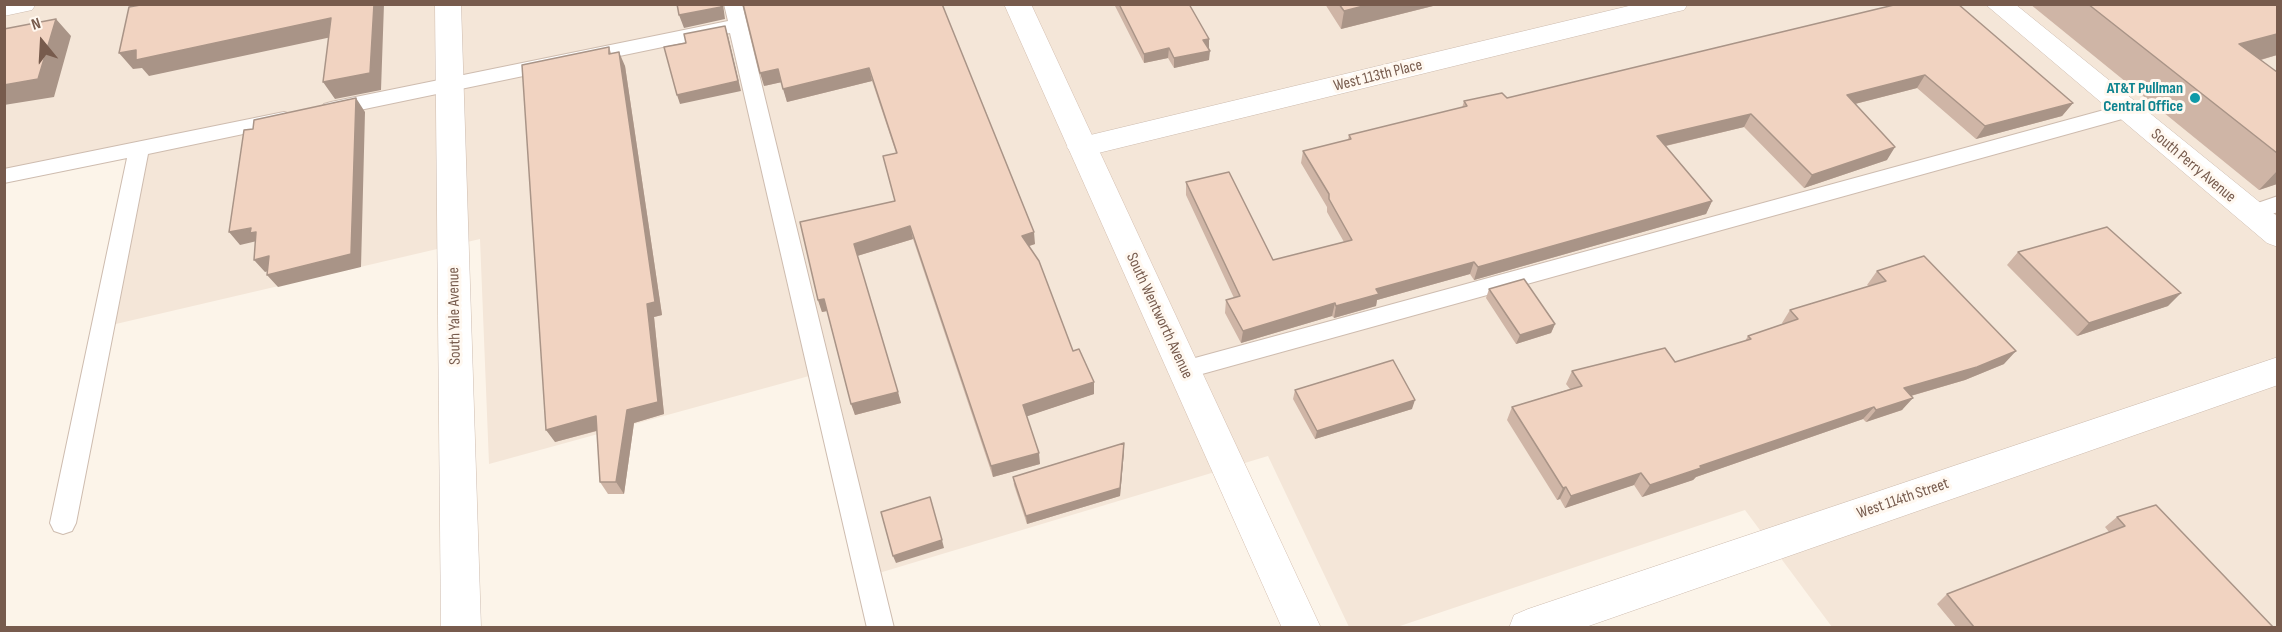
<!DOCTYPE html>
<style>
body{margin:0}
#map{position:relative;width:2282px;height:632px;overflow:hidden;background:#fcf4e9;font-family:"Sofia Sans Condensed",sans-serif}
canvas{display:block}
.frame{position:absolute;inset:0;border:6px solid #775b4d;pointer-events:none}
.north{position:absolute;left:12px;top:12px;width:60px;height:60px;-webkit-text-stroke:4px #fff8f0;paint-order:stroke;rotate:342deg;font-size:16px;font-weight:700;line-height:24px;text-align:center;color:#775b4d}
.north::after{content:'';display:block;margin:auto;width:21px;height:27px;background:#775b4d;clip-path:polygon(50% 0,100% 100%,50% 72%,0 100%)}
</style>
<div id="map">
<canvas width="2282" height="632"></canvas>
<div class="frame"></div>
<div class="north">N</div>
</div>
<script>
const c = document.querySelector('canvas').getContext('2d');
c.lineJoin = 'round';
function fillPath(path, color) { c.fillStyle = color; c.fill(path, 'evenodd'); }
const toPath = rows => new Path2D(rows.map(r => 'M' + r).join(''));
function strokePath(path, color, width, dash) { c.strokeStyle = color; c.lineWidth = width; c.lineCap = dash ? 'butt' : 'round'; c.setLineDash(dash || []); c.stroke(path); }
function label(font, color, halo, rows, align = 'center') {
  c.font = font + ' "Sofia Sans Condensed",sans-serif'; c.lineWidth = 6; c.setLineDash([]); c.textBaseline = 'middle'; c.strokeStyle = halo; c.fillStyle = color; for (const [text, x, y, turn = 0] of rows) {
    c.save(); c.translate(x, y); c.rotate((+turn || 0) * Math.PI / 180); c.textAlign = isNaN(turn) ? turn : align; if (halo) c.strokeText(text, 0, 0); c.fillText(text, 0, 0); c.restore();
  }
}
const residential = toPath([
 [5,5,2277,5,2277,627,1832,627,1745,510,1397,627,1349,627,1268,456,869,576,820,373,489,464,480,239,103,327,139,149,5,176]
]);
const lane = toPath([
 [724,4,742,4,894,628,867,628,730,33,331,116,324,114,321,109,324,104,331,102,728,21,724,4],
 [2126,104,2133,106,2136,111,2133,116,1184,379,1176,377,1172,370,1176,363,1184,361,2126,104],
 [284,112,291,114,294,119,291,124,148,154,76,523,72,531,63,534,54,531,50,523,127,158,4,183,4,169,284,112],
 [2278,196,2278,212,2250,221,2243,218,2239,213,2243,208,2278,196]
]);
const street = toPath([
 [4,4,36,4,32,10,4,16,4,4],
 [435,4,461,4,481,628,441,628,435,4],
 [1637,4,1688,4,1684,10,1675,12,1082,157,1072,154,1067,147,1072,140,1082,137,1637,4],
 [1985,4,2015,4,2278,217,2278,247,2267,243,1985,4],
 [2278,357,2278,385,1583,628,1509,628,1514,615,1528,609,2278,357]
]);
const secondary = toPath([
 [1004,4,1031,4,1321,628,1282,628,1004,4]
]);
const wall = toPath([
 [942,4,1035,244,1029,246,1073,351,1094,394,1027,416,1040,464,993,477,913,239,857,256,901,403,855,415,827,311,822,312,818,300,895,201,883,156,896,153,872,81,787,102,782,82,764,86],
 [1114,4,1189,4,1209,49,1209,60,1174,68,1168,58,1144,63],
 [1325,4,1441,4,1341,29],
 [1898,4,2073,103,2062,116,1976,139,1917,88,1855,104,1887,160,1804,188,1744,127,1666,146,1712,201,1706,214,1474,280,1470,274,1377,300,1376,306,1334,318,1332,316,1241,343,1225,313,1226,300,1234,298,1186,195,1186,182,1273,260,1344,242,1327,212,1327,207,1301,163,1303,151,1348,140,1349,135,1462,108,1464,101,1507,98],
 [2030,4,2277,4,2277,55,2261,60,2277,72,2277,184,2259,190],
 [609,47,611,53,625,66,662,315,654,317,664,414,634,423,624,494,608,494,600,482,597,431,555,442],
 [2018,252,2168,306,2077,336,2007,265],
 [1877,271,2004,364,1965,380,1911,396,1902,410,1866,422,1863,419,1696,477,1693,480,1642,497,1634,485,1565,508,1560,499,1557,500,1507,420,1512,407,1570,389,1566,384,1572,371,1675,362,1745,341,1748,336,1783,324,1782,323,1790,310,1869,286,1867,285],
 [1489,289,1555,324,1551,333,1516,344,1486,298],
 [1295,390,1412,409,1315,439,1293,399],
 [1124,443,1124,451,1120,496,1027,524,1014,485,1013,477],
 [2117,517,2273,627,1956,627,1937,604,1947,594,2109,532,2105,527]
]);
const shadedWall = toPath([
 [374,4,384,4,381,90,335,99,323,82],
 [721,4,723,4,725,19,684,28,679,15],
 [1371,4,1441,4,1341,29,1344,11],
 [331,18,341,35,149,76,142,68,133,69,119,53],
 [56,19,71,36,54,97,4,105,4,85],
 [725,26,728,36,741,91,680,104,677,95],
 [2277,34,2277,55,2214,73,2239,44],
 [1209,39,1209,49,1203,40],
 [1169,48,1168,58,1144,63,1144,54],
 [1210,51,1209,60,1174,68,1174,58],
 [619,52,625,66,662,315,654,317,664,414,634,423,624,494,616,482,627,410],
 [869,68,872,81,787,102,783,89],
 [778,69,782,82,764,86,760,73],
 [1925,75,1917,88,1839,108,1847,95],
 [356,98,365,112,361,267,278,287,267,275],
 [2073,103,2062,116,1976,139,1985,126],
 [1751,114,1744,127,1652,149,1657,136],
 [1895,147,1887,160,1804,188,1812,175],
 [2277,171,2277,184,2259,190],
 [1712,201,1706,214,1474,280,1478,267],
 [910,226,913,239,857,256,854,244],
 [251,228,256,232,257,241,240,245,229,232],
 [1034,232,1035,244,1023,248,1022,236],
 [269,256,280,268,265,272,254,260],
 [1474,262,1470,274,1377,300,1376,306,1334,318,1336,306,1376,289],
 [2181,293,2168,306,2077,336,2089,323],
 [824,299,827,311,822,312,818,300],
 [1335,303,1332,316,1241,343,1243,331],
 [1555,324,1551,333,1516,344,1520,335],
 [2016,351,2004,364,1965,380,1893,401,1904,388],
 [1094,382,1094,394,1025,417,1023,405],
 [898,392,901,403,855,415,851,404],
 [1913,398,1902,410,1866,422,1876,410],
 [1415,400,1412,409,1315,439,1317,431],
 [1874,407,1863,419,1696,477,1693,480,1642,497,1650,485,1700,466],
 [596,416,603,429,555,442,546,430],
 [1124,443,1124,451,1120,496,1027,524,1026,516],
 [1039,453,1040,464,993,477,991,466],
 [1641,473,1634,485,1565,508,1571,496],
 [1566,487,1560,499,1557,500,1563,488],
 [942,540,944,548,896,563,893,556]
]);
const building = toPath([
 [146,4,374,4,370,73,323,82,331,18,136,60,136,50,119,53,129,7,146,4],
 [677,4,721,4,721,7,679,15,677,4],
 [743,4,942,4,1034,232,1022,236,1039,261,1073,351,1079,349,1094,382,1023,405,1039,453,991,466,910,226,854,244,898,392,851,404,824,299,818,300,800,222,895,201,883,156,897,153,869,68,783,89,778,69,760,73,743,4],
 [1119,4,1189,4,1209,39,1203,40,1210,51,1174,58,1169,48,1144,54,1119,4],
 [1339,4,1371,4,1344,11,1339,4],
 [1898,4,1958,4,2073,103,1985,126,1925,75,1847,95,1895,147,1812,175,1751,114,1657,136,1712,201,1478,267,1474,262,1376,289,1379,294,1336,306,1335,303,1243,331,1226,300,1240,296,1186,182,1229,172,1273,260,1352,240,1329,199,1329,194,1303,151,1351,139,1349,135,1467,106,1464,101,1502,93,1507,98,1898,4],
 [2088,4,2277,4,2277,34,2239,44,2277,72,2277,153,2088,4],
 [56,19,38,79,4,85,4,29,56,19],
 [725,26,738,81,677,95,664,47,686,43,684,34,725,26],
 [609,47,609,54,619,52,655,302,647,304,658,402,627,410,616,482,600,482,596,416,546,430,522,65,609,47],
 [356,98,351,254,267,275,269,256,254,260,256,232,250,233,251,228,229,232,244,130,253,129,254,120,356,98],
 [2107,227,2181,293,2089,323,2018,252,2107,227],
 [1924,256,2016,351,1977,367,1904,388,1913,398,1876,410,1874,407,1700,466,1701,468,1650,485,1641,473,1571,496,1566,487,1563,488,1512,407,1582,386,1572,371,1665,348,1675,362,1751,339,1748,336,1798,319,1790,310,1886,281,1877,271,1924,256],
 [1524,279,1555,324,1520,335,1489,289,1524,279],
 [1393,360,1415,400,1317,431,1295,390,1393,360],
 [1124,443,1120,488,1026,516,1013,477,1124,443],
 [930,497,942,540,893,556,881,512,930,497],
 [2156,505,2273,627,1974,627,1947,594,2125,526,2117,517,2156,505]
]);
const markers = [
 [2195,98,6,"#0f9aa8"]
];
const streetNames = [
 ["West 113th Place",1378,76,-14],
 ["South Perry Avenue",2193,166,40],
 ["South Yale Avenue",455,316,-91],
 ["South Wentworth Avenue",1159,316,65],
 ["West 114th Street",1903,499,-19]
];
const cultureNames = [
 ["AT&T Pullman",2183,89],
 ["Central Office",2183,107]
];
fillPath(residential, '#f4e6d8');
strokePath(lane, '#cebcaf', 2);
strokePath(street, '#cebcaf', 1);
strokePath(secondary, '#d4beaf', 1);
fillPath(lane, '#fff');
fillPath(street, '#fff');
fillPath(secondary, '#fff');
fillPath(wall, '#cfb5a6');
fillPath(shadedWall, '#a99487');
fillPath(building, '#f1d3c1');
strokePath(building, '#a99487', 1.5);
for (const [x, y, r, color] of markers) { const dot = new Path2D(); dot.arc(x, y, r, 0, 2 * Math.PI); c.fillStyle = color; c.fill(dot); strokePath(dot, '#fff8f0', 2); }
label('16px', '#775b4d', '#fff8f0', streetNames);
label('bold 16px', '#0d838f', '#fff8f0', cultureNames, 'right');
</script>
